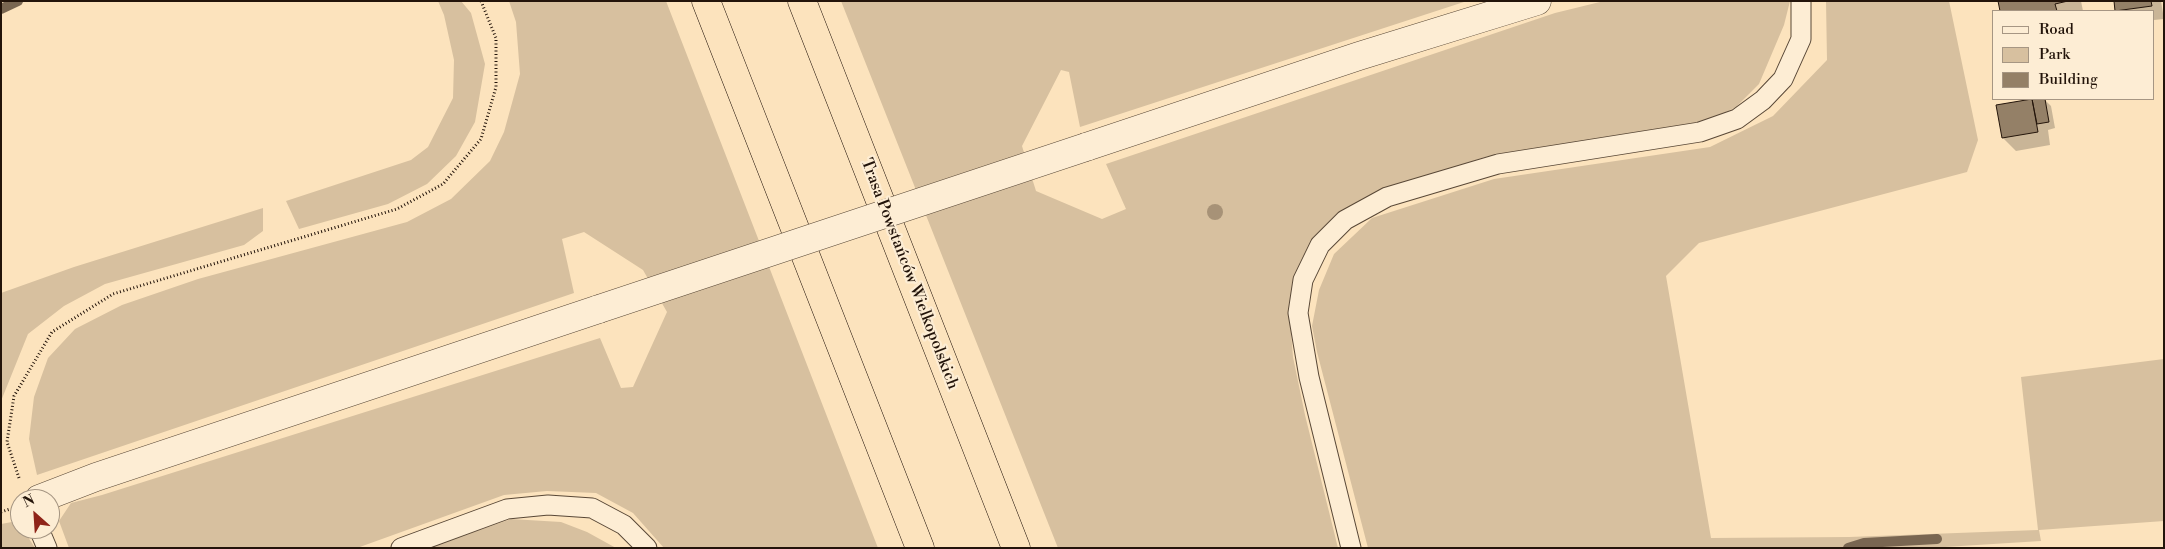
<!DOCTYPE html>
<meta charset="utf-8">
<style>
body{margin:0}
#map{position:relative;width:2165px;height:549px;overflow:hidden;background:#fce3bd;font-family:"Libre Bodoni",serif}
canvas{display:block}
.frame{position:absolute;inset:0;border:2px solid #23140a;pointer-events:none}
.legend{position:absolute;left:1992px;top:10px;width:162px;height:90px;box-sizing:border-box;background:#fdedd4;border:1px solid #a69683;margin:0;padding:6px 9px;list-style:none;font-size:15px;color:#23140a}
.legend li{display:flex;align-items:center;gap:10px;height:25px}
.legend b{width:25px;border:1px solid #a69683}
.north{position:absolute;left:10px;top:489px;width:50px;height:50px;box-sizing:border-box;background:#fdedd4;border:1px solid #a69683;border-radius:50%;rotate:334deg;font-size:14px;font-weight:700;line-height:20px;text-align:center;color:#23140a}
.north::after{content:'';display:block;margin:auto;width:18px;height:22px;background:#8f2418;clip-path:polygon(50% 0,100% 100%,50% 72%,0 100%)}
</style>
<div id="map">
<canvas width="2165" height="549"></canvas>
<div class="frame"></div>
<ul class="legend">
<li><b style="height:6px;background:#fdedd4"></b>Road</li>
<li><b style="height:14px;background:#d7c09f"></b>Park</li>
<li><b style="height:14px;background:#948067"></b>Building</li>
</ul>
<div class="north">N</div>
</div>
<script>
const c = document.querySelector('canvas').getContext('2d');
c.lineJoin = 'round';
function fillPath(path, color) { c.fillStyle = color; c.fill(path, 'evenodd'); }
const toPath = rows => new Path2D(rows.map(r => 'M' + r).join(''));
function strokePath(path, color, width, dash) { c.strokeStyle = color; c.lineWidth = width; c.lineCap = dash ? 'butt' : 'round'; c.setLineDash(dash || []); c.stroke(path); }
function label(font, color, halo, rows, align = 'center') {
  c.font = font + ' "Libre Bodoni",serif'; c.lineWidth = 4.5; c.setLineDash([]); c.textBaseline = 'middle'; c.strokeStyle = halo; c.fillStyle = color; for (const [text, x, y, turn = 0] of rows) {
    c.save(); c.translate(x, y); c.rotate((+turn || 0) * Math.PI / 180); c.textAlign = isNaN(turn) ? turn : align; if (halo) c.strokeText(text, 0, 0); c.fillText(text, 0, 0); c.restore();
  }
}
const green = toPath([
 [438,1,461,1,471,13,485,64,475,122,456,156,427,184,388,204,299,229,286,201,411,160,428,147,453,98,454,60,444,15],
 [509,1,666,1,878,548,664,548,633,513,596,493,547,491,504,495,357,548,69,548,59,521,71,503,102,495,600,338,621,388,633,387,667,312,643,270,584,232,562,239,574,293,37,475,29,439,34,397,48,358,75,329,122,305,198,279,407,222,451,199,490,161,504,132,520,74,516,22],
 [841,1,1467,1,1080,127,1069,72,1061,70,1022,146,1036,191,1102,219,1126,209,1106,164,1555,13,1604,1,1790,1,1784,25,1759,84,1736,107,1709,121,1682,128,1485,157,1375,194,1296,274,1289,307,1293,357,1305,415,1338,548,1058,548],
 [1826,1,1949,1,1978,140,1967,172,1699,243,1666,276,1711,538,1849,537,2038,530,2021,377,2164,359,2164,521,2039,530,2041,541,1929,548,1368,548,1317,352,1312,326,1319,290,1334,254,1372,218,1494,179,1710,147,1773,116,1827,60],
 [263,208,263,231,244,245,105,284,64,306,28,334,1,401,1,293,74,267],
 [511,519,561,522,587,532,616,548,428,548],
 [12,522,20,526,20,529,23,529,35,548,1,548,1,524]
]);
const shadow = toPath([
 [2000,1,2081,1,2083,11,2001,11],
 [2115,1,2161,1,2164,19,2154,20,2154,11,2117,11],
 [2044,99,2051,106,2055,128,2048,130,2050,145,2016,151,2003,138,2032,100]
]);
const stream = toPath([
 [1,9,18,1],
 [1848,548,1864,543,1937,539]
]);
const building = toPath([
 [1998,1,2068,1,2055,4,2057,11,2000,11,1998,1],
 [2114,1,2151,1,2152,6,2115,11,2114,1],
 [2032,99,2045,99,2049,122,2037,124,2032,99],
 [2032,99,2038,132,2002,138,1996,105,2032,99]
]);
const path = toPath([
 [19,478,7,442,14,396,52,332,113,294,397,209,443,184,481,139,496,87,496,38,481,1],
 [1,512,10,509]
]);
const lane = toPath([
 [39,529,47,548],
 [401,548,507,509,548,505,592,508,624,525,647,548],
 [1351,548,1309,377,1298,313,1303,280,1320,245,1345,220,1387,197,1498,164,1700,132,1737,119,1763,100,1783,79,1801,39,1801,1]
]);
const street = toPath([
 [1086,147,1359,56,1537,1],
 [39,499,96,477,599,309]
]);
const highway = toPath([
 [706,1,920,548],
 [802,1,1016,548]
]);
const streetBridge = toPath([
 [599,309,1086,147]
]);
const trees = [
 [1215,212]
];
const streetNames = [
 ["Trasa Powstańców Wielkopolskich",909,274,69]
];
fillPath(green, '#d7c09f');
fillPath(shadow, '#0003');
strokePath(stream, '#796651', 10);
fillPath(building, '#948067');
strokePath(building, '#23140a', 1);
strokePath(lane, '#594837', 21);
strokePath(street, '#594837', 29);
strokePath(highway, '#23140a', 29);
strokePath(path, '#23140a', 3, [1, 2.5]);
strokePath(lane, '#fdedd4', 19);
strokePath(street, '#fdedd4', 28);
strokePath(highway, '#fce3bd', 28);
strokePath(streetBridge, '#594837', 29, []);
strokePath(streetBridge, '#fdedd4', 28);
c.fillStyle = '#a79277';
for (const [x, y] of trees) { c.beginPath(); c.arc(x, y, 8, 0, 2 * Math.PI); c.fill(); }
label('16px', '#23140a', '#fdedd4', streetNames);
</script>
